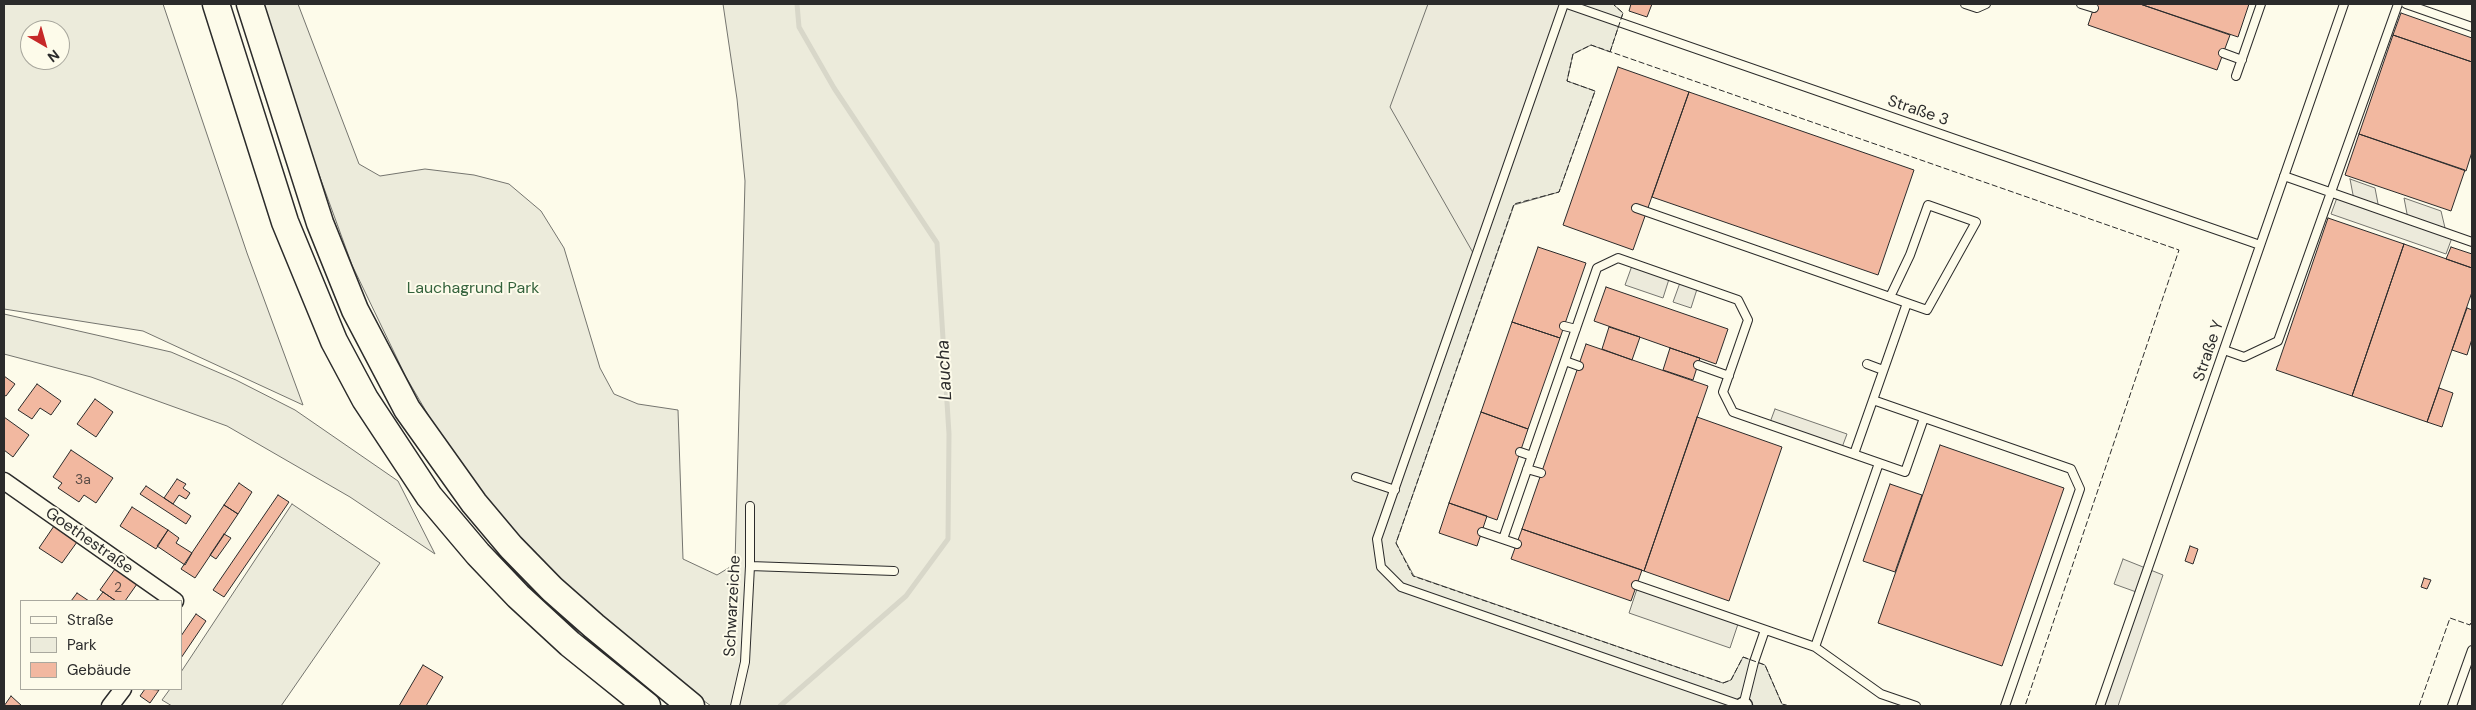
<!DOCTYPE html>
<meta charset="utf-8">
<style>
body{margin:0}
#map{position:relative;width:2476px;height:710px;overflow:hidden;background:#fdfbea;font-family:"DM Sans",sans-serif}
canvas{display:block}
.frame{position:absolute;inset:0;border:5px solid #2b2b2b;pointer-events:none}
.legend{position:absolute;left:20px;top:600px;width:162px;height:90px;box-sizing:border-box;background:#fdfbea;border:1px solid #a9a89e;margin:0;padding:6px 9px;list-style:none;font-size:15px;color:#2b2b2b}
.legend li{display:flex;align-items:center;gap:10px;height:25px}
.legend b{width:25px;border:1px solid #a9a89e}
.north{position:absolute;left:20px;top:20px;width:50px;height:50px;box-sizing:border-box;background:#fdfbea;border:1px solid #a9a89e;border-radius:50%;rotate:142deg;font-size:14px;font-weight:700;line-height:20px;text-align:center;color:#2b2b2b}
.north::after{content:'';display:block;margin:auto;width:18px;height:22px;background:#c62828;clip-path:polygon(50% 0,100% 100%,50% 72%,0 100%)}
</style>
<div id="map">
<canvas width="2476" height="710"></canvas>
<div class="frame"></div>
<ul class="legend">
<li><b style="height:6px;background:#fdfbea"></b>Straße</li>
<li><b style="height:14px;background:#ecebdb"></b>Park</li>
<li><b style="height:14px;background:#f2b8a0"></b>Gebäude</li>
</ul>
<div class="north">N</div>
</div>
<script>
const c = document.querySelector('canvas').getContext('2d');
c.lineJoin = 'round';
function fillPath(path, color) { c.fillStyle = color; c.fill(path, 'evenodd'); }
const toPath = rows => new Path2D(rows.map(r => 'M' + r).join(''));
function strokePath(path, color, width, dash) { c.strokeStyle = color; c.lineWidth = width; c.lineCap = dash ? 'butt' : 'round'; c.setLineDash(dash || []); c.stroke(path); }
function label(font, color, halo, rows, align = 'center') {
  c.font = font + ' "DM Sans",sans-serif'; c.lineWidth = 4; c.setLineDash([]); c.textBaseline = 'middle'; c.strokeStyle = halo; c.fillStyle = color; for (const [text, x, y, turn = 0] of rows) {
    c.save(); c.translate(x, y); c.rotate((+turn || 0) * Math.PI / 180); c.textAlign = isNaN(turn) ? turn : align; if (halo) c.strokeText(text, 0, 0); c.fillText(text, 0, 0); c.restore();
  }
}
const green = toPath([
 [4,4,163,4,247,253,303,405,143,331,4,309,4,4],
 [30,30,60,30,60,60,30,60,30,30],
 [264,4,298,4,359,164,380,176,425,169,474,175,509,184,541,211,564,248,600,368,614,394,638,404,678,410,683,559,717,575,735,564,745,181,737,99,723,4,1613,4,1623,13,1610,52,1591,45,1573,54,1567,81,1595,91,1559,192,1514,205,1396,543,1414,576,1723,683,1731,680,1743,657,1765,665,1782,704,1789,706,711,706,681,684,569,587,527,545,485,497,444,442,406,377,352,265,309,147,264,4],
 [4,314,171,352,236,380,295,410,398,481,435,554,350,497,227,426,91,377,4,354,4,314],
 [292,504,380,563,281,706,172,706,162,700,170,689,181,689,181,672,292,504]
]);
const parking = toPath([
 [1428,4,1564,4,1476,258,1390,107,1428,4],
 [2350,179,2375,188,2379,209,2408,219,2404,198,2441,211,2446,232,2453,235,2446,254,2331,214,2338,195,2354,200,2350,179],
 [1633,263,1670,276,1663,298,1625,285,1633,263],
 [1681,280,1698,286,1691,308,1673,302,1681,280],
 [1775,409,1847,434,1841,450,1769,425,1775,409],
 [2123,559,2163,575,2118,706,2100,706,2139,593,2114,584,2123,559],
 [1638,586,1739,621,1730,648,1629,613,1638,586]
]);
const stream = toPath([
 [780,706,906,596,948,539,949,434,937,243,834,88,799,27,797,4]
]);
const building = toPath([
 [1631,4,1652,4,1647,17,1629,11,1631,4],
 [2095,4,2140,4,2230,35,2217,70,2088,25,2095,4],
 [2140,4,2249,4,2238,37,2140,4],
 [2401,13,2472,38,2472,62,2393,35,2401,13],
 [2393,35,2472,62,2472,152,2466,171,2359,134,2393,35],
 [1618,67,1689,92,1633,250,1563,225,1618,67],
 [1689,92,1914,170,1878,275,1652,197,1689,92],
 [2359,134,2465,170,2451,211,2345,175,2359,134],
 [2328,218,2404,244,2352,396,2276,370,2328,218],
 [2404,244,2472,268,2472,292,2427,422,2352,396,2404,244],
 [1538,247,1586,263,1560,338,1512,322,1538,247],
 [2451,247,2472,254,2472,268,2446,259,2451,247],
 [1606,287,1728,329,1716,364,1594,321,1606,287],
 [2467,308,2472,310,2472,339,2467,355,2452,350,2467,308],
 [1512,322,1560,338,1528,429,1481,412,1512,322],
 [1609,327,1640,337,1632,360,1602,349,1609,327],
 [1586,344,1708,386,1644,571,1522,529,1586,344],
 [1670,348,1700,358,1693,380,1663,370,1670,348],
 [4,376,15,384,6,396,4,395,4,376],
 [37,384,61,401,51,415,40,408,32,419,18,410,37,384],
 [2439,388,2453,393,2442,427,2427,422,2439,388],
 [95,399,113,412,96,437,77,424,95,399],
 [1481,412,1528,429,1497,520,1449,503,1481,412],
 [4,417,29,435,13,457,4,450,4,417],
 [1697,417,1782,447,1729,601,1644,571,1697,417],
 [1940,445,2064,488,2002,666,1878,623,1940,445],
 [71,450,113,478,96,503,84,495,79,502,58,488,62,483,53,477,71,450],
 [177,479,186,484,183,488,190,493,186,499,179,495,173,504,164,498,177,479],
 [239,483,252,492,238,514,224,505,239,483],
 [1890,484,1922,495,1895,572,1863,561,1890,484],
 [146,486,191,516,186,524,140,494,146,486],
 [278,495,289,502,224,597,213,590,278,495],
 [1449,503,1487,516,1477,546,1439,533,1449,503],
 [224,505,238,514,195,578,181,569,224,505],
 [132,507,168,530,156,549,120,526,132,507],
 [54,526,77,542,62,563,39,548,54,526],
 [1522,529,1642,570,1631,601,1511,559,1522,529],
 [168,530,179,538,176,543,192,553,185,565,157,546,168,530],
 [224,534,231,538,216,559,210,555,224,534],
 [2190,546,2198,549,2193,564,2185,561,2190,546],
 [115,569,137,584,125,601,116,601,100,590,115,569],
 [2424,578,2431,580,2427,589,2421,587,2424,578],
 [103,592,116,601,96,601,103,592],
 [77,593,89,601,71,601,77,593],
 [196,614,206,621,181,658,181,636,196,614],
 [423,665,443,677,426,706,399,706,423,665],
 [145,689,159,690,150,703,140,696,145,689],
 [11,696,22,706,4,706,11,696]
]);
const service = toPath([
 [1564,4,1377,539,1381,567,1401,587,1743,706],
 [1567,4,2260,245],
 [1965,4,1977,8,1986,4],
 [2081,4,2094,8],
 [2406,4,2472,27],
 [2223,53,2242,60],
 [2236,76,2261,4],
 [2284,176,2472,242],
 [1636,208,1927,310,1976,222,1928,205,1910,255,1890,297],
 [1564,326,1576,329],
 [2224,350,2244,357,2278,341,2398,4],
 [1565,361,1579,366],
 [1867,364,1883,370],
 [1698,365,1729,376],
 [1873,400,1907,303],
 [1520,452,1532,456],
 [1854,454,1873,400,2071,469,2080,489,2005,706],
 [1527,469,1541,473],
 [1356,477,1395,490],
 [1482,532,1517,544],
 [1503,539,1597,268,1618,258,1738,300,1748,320,1723,392,1733,412,1905,472,1924,418],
 [750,566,894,571],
 [1636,585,1815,647,1881,694,1916,706],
 [1815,647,1879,463],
 [735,706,745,662,750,566,750,506],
 [1743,706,1754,662,1765,630],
 [2100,706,2344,4],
 [2452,706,2472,650]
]);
const minor = toPath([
 [4,481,175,601],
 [110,706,123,689],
 [1743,706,1744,706]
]);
const trunk = toPath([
 [216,4,285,222,334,341,365,399,429,496,478,554,518,596,570,644,647,706],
 [250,4,320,223,355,310,407,409,474,503,511,547,552,589,594,626,691,706]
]);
const fence = toPath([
 [1610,52,1623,13,1613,4],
 [1789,706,1782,704,1765,665,1743,657,1731,680,1723,683,1413,576,1396,543,1514,204,1559,192,1595,91,1567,81,1573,54,1591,45,2179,250,2025,706],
 [2419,706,2450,618,2470,625,2472,618]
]);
const numberNames = [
 ["3a",83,480],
 ["2",118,588]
];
const streetNames = [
 ["Straße 3",1918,111,19],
 ["Straße Y",2209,351,-71],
 ["Goethestraße",89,541,35],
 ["Schwarzeiche",733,606,-87]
];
const parkNames = [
 ["Lauchagrund Park",473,289]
];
const waterNames = [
 ["Laucha",945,370,-93]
];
fillPath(green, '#ecebdb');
strokePath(green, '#74746e', 1);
fillPath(parking, '#eceadb');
strokePath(parking, '#74746e', 1);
strokePath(stream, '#d8d7c9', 5);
fillPath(building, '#f2b8a0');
strokePath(building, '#2b2b2b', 1);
strokePath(service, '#2b2b2b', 10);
strokePath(minor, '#2b2b2b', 19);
strokePath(trunk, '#2b2b2b', 29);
strokePath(service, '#fdfbea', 8);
strokePath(minor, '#fdfbea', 16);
strokePath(trunk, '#fdfbea', 26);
strokePath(fence, '#2b2b2b', 1, [6, 2.5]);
label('14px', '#5d4e48', null, numberNames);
label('16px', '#2b2b2b', '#fdfbea', streetNames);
label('16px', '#34623c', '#fdfbea', parkNames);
label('italic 18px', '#2b2b2b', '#fdfbea', waterNames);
</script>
